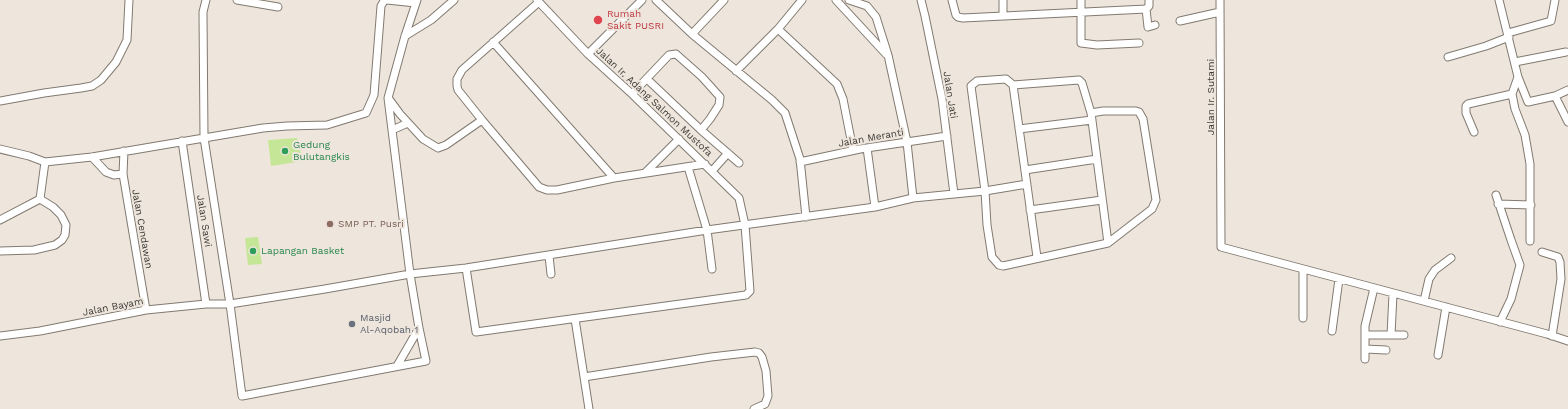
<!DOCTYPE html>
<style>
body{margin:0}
canvas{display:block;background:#eee6dc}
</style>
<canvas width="1568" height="409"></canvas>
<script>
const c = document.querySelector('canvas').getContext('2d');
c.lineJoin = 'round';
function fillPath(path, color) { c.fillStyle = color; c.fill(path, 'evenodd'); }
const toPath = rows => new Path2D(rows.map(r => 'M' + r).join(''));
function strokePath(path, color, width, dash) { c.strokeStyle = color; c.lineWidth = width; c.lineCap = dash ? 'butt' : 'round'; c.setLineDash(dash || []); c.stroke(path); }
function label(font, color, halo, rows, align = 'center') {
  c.font = font + ' "Work Sans",sans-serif'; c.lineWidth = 4; c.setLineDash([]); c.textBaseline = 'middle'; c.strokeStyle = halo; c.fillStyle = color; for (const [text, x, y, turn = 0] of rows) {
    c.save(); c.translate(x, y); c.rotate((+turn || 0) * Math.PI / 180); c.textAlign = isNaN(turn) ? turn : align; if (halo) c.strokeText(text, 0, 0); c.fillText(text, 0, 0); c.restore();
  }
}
const green = toPath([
 [297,138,303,161,271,166,268,140],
 [258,237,262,264,248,265,245,238]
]);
const street = toPath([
 [206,0,203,12,204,138,230,304,242,396,426,361,419,328,410,274,388,98,405,36,417,0],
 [237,0,278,7],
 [656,0,692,34,724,0],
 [836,0,886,54],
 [849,0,867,6,876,17,888,55,907,142,913,198],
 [921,0,925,16,942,99,954,194],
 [952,0,956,15,958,17,963,18,1146,9,1149,6,1149,0],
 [1081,0,1081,43,1097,45,1139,43],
 [1220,0,1221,247,1547,334,1568,341],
 [1499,0,1518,77,1528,102,1555,96,1568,122],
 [539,2,462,70,457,79,457,86,458,90,482,120,539,187,547,190,557,190,614,178,705,164],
 [1146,9,1148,27,1155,25],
 [1003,16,1003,0],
 [1180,21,1220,12],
 [778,29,837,84,843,99,853,150],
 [1508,33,1551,21,1555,0],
 [692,34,772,100,785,113,800,159,806,217],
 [405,36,431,20,454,0],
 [493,42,614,178],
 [588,54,642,0],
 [1448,57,1486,46,1509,37],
 [1515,62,1566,52],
 [736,71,778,29,802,0],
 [1518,77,1512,94,1515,109,1525,135,1530,164,1530,241],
 [647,79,701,130,739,163],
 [1013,85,1079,80,1082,83,1091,113,1108,243],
 [632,94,669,55,676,54,702,77,720,97,719,105,710,119,701,130],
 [1555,96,1568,90],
 [389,99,400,114,423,139,438,148,446,145,482,120],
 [0,101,44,93,81,88,92,86,101,80,116,62,127,40,129,0],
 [1019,129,1092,120],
 [392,130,408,123],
 [1474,132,1466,113,1466,106,1468,104,1512,94],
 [182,141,206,304],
 [867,148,875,207],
 [0,149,29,156,45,162,40,199,0,220],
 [124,151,123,174,146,310],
 [92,157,106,172,114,175,123,174],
 [45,162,92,157,263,128,287,126,327,125,366,113,374,95,381,6,384,1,387,0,416,3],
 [800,162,860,149,947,136],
 [688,167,707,230,712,269],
 [1025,170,1097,159],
 [712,171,728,153],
 [645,173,679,139],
 [1027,184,985,191,987,225,992,257,999,265,1003,266,1108,243,1152,209,1156,200,1143,119,1139,112,1136,111,1103,111,1091,113],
 [1496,195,1511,240,1520,265,1511,299,1500,322],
 [1498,204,1531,205],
 [1030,210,1102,200],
 [0,251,34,250,55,245,62,240,65,235,66,225,61,215,53,207,40,199],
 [1542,252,1558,257,1560,262,1561,279,1552,336],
 [549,256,551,274],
 [466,268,476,332,746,295,750,291,745,225,739,198,632,94,588,54,537,0],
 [1424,301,1429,279,1435,270,1451,258],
 [1303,318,1303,269],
 [575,319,589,409],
 [1332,331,1339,279],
 [1365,335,1404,335],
 [1391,335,1393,294],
 [0,336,40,331,146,310,206,304,230,304,325,289,410,274,466,268,707,230,875,207,913,198,985,191,971,86,977,81,1006,79,1013,85,1037,257],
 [1365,349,1386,350],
 [1438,355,1446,307],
 [1365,359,1365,326,1374,288],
 [397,366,419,328],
 [584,377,711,357,755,352,759,353,762,357,766,371,768,396,765,404,754,409]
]);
const markers = [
 [598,20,5,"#e0444e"],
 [285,151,4,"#2e9e5b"],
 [330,224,4,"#8d6e63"],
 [253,251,4,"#2e9e5b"],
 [352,324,4,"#6b7280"]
];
const healthNames = [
 ["Rumah",607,14],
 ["Sakit PUSRI",607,26]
];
const streetNames = [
 ["Jalan Jati",950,95,81],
 ["Jalan Ir. Sutami",1211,97,-90],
 ["Jalan Ir. Adang Salmon Mustofa",654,102,43],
 ["Jalan Meranti",871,138,-10],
 ["Jalan Sawi",204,221,81],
 ["Jalan Cendawan",142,229,80],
 ["Jalan Bayam",113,307,-11]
];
const leisureNames = [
 ["Gedung",293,145],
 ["Bulutangkis",293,157],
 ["Lapangan Basket",261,251]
];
const educationNames = [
 ["SMP PT. Pusri",338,224]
];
const worshipNames = [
 ["Masjid",360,318],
 ["Al-Aqobah 1",360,330]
];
fillPath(green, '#c6e697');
strokePath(street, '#817a71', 9);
strokePath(street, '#fff', 7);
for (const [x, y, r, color] of markers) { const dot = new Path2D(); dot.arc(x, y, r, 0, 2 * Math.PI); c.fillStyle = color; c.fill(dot); strokePath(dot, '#eee6dc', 1.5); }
label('10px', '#be3a42', '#eee6dc', healthNames, 'left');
label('10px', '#3d3a36', '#eee6dc', streetNames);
label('10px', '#27864d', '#eee6dc', leisureNames, 'left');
label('10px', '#785e54', '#eee6dc', educationNames, 'left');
label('10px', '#5b616d', '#eee6dc', worshipNames, 'left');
</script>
